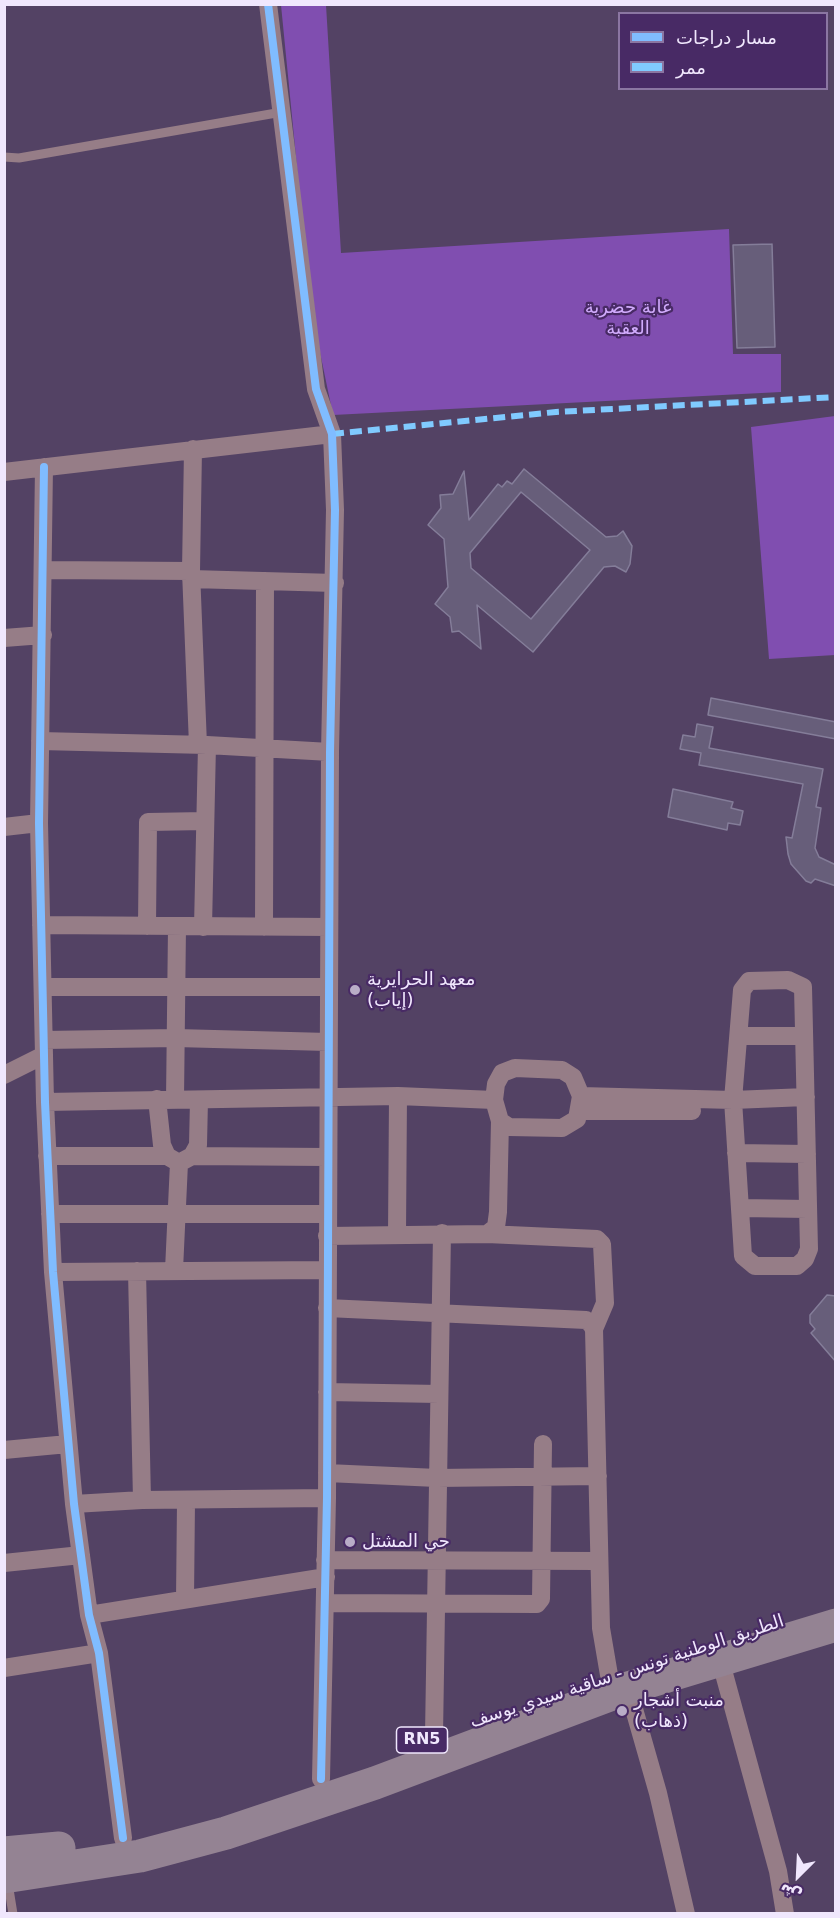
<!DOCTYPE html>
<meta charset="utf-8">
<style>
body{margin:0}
#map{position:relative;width:840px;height:1918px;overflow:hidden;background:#534264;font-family:"DejaVu Sans","Noto Naskh Arabic",sans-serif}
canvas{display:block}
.frame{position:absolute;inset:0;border:6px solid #f0e7fd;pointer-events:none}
.legend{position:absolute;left:618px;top:12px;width:210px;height:78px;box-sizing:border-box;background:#482a65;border:2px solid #8b76a2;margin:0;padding:8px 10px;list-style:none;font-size:18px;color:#f0e7fd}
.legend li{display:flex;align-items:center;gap:12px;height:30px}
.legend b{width:30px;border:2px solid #8b76a2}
.north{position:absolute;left:768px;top:1846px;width:60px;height:60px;-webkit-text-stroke:4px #482a65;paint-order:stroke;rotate:204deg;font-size:16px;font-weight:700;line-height:24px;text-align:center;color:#f0e7fd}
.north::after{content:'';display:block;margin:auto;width:21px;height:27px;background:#f0e7fd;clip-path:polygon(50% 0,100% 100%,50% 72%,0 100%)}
</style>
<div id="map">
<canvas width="840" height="1918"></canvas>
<div class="frame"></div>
<ul class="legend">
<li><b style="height:8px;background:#80bcff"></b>مسار دراجات</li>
<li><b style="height:8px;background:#80caff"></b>ممر</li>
</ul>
<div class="north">ش</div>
</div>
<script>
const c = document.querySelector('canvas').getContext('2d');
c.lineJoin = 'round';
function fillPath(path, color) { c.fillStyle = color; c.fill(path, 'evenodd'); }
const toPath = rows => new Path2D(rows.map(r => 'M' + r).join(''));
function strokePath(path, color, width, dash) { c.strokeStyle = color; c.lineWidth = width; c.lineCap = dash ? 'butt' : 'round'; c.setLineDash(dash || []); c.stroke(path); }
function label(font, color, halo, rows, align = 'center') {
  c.font = font + ' "DejaVu Sans","Noto Naskh Arabic",sans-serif'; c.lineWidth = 4.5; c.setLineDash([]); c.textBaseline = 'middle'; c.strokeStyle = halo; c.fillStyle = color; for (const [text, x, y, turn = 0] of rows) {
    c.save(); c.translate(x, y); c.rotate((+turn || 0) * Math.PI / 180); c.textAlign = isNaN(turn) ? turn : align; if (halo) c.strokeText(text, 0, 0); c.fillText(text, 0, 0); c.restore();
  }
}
const green = toPath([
 [281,5,326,5,341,253,729,229,733,354,781,354,781,392,333,415,311,309],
 [835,416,835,655,769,659,751,427]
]);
const building = toPath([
 [772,244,775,347,737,348,733,245,772,244],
 [524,469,606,537,617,536,623,531,632,546,630,564,626,572,615,566,604,567,533,652,477,605,481,649,459,631,452,632,450,617,435,604,448,587,444,539,428,525,441,508,440,495,453,494,464,471,469,520,498,484,502,487,507,481,512,484,524,469],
 [521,492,590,550,531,619,471,568,470,553,521,492],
 [711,698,836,722,836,739,708,715,711,698],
 [697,724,713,727,709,748,823,769,816,807,821,808,815,848,819,857,836,865,836,886,815,879,811,883,806,881,791,864,788,854,786,837,792,838,803,784,699,765,701,753,680,749,683,735,695,737,697,724],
 [673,789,733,802,731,808,743,811,740,825,728,823,727,830,668,817,673,789],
 [827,1295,836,1296,836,1362,811,1333,815,1329,810,1323,810,1315,827,1295]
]);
const lane = toPath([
 [4,157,19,158,282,112],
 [8,1883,13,1914]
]);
const street = toPath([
 [268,4,316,389,332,434,335,510,330,752,327,1498,321,1779],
 [193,449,191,571,198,745],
 [44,467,39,823,45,1102,53,1272,74,1504,89,1615,99,1653,123,1838],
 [4,472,332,434],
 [43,570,191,571],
 [191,579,335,583],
 [4,638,43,635],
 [40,741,207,745,330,752],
 [4,827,39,823],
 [41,925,329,927],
 [147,926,148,822,205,821],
 [203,927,207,745],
 [264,927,265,581],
 [788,980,803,987,809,1249,805,1259,797,1266,755,1266,743,1256,733,1100,742,990,749,981,788,980],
 [43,987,328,987],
 [739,1036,804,1036],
 [44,1040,176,1038,328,1042],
 [515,1068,562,1070,573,1077,581,1096,577,1119,562,1128,509,1127,500,1121,494,1100,496,1084,502,1073,515,1068],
 [4,1075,44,1055],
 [581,1096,733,1100,806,1097],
 [157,1099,162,1145,167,1156,179,1163,192,1156,198,1145,199,1100],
 [175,1099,177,927],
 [45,1102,398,1096,494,1100],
 [580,1111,692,1111],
 [736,1153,807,1154],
 [47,1156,167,1156],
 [192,1156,327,1157],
 [740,1208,808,1209],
 [50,1214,327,1214],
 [397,1234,398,1096],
 [487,1234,597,1239,602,1244,605,1303,594,1329],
 [327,1236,487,1234,496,1227,498,1212,500,1121],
 [174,1270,179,1163],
 [137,1271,142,1500],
 [53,1272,326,1270],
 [327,1308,586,1320,591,1324,594,1329,601,1628,609,1675],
 [327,1392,439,1394],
 [4,1450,68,1444],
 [327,1473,437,1478,598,1476],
 [74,1504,142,1500,327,1498],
 [325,1560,598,1561],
 [4,1563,81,1555],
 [185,1599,186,1502],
 [325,1603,537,1604,541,1599,543,1444],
 [89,1615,326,1577],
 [720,1659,778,1871,785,1914],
 [4,1668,99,1653],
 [628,1688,658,1793,686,1914],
 [434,1735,442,1233]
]);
const highway = toPath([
 [4,1853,59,1848],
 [4,1877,140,1856,226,1833,375,1783,628,1688,836,1625]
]);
const quiet = toPath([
 [332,434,556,412,836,397]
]);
const cycleway = toPath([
 [268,4,316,389,332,434,335,510,330,752,327,1498,321,1779],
 [44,467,39,823,45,1102,53,1272,74,1504,89,1615,99,1653,123,1838]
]);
const markers = [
 [355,990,6,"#b9adc7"],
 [350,1542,6,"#b9adc7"],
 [622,1711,6,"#b9adc7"]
];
const shields = [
 [422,1740,51]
];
const shieldNames = [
 ["RN5",422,1740]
];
const parkNames = [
 ["غابة حضرية",628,308],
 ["العقبة",628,329]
];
const poiNames = [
 ["معهد الحرايرية",367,980],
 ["(إياب)",367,1001],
 ["حي المشتل",362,1542],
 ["منبت أشجار",634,1701],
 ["(ذهاب)",634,1722]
];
const streetNames = [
 ["الطريق الوطنية تونس - ساقية سيدي يوسف",627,1672,-18]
];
fillPath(green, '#804eb0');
fillPath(building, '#675e7a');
strokePath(building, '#847d99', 1.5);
strokePath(lane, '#967d87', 9);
strokePath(street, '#967d87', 18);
strokePath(highway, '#948393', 33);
strokePath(quiet, '#80caff', 6, [12, 6]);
strokePath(cycleway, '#80bcff', 8);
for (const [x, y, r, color] of markers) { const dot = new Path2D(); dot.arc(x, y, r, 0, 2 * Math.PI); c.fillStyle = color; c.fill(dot); strokePath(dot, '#482a65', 2); }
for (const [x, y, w] of shields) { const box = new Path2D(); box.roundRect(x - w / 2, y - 13, w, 26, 4.5); c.fillStyle = '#482a65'; c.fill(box); strokePath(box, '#f0e7fd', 1.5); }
label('bold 16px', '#f0e7fd', null, shieldNames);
label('18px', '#d1abfd', '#482a65', parkNames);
label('18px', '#f0e7fd', '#482a65', poiNames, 'left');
label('18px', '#f0e7fd', '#482a65', streetNames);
</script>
